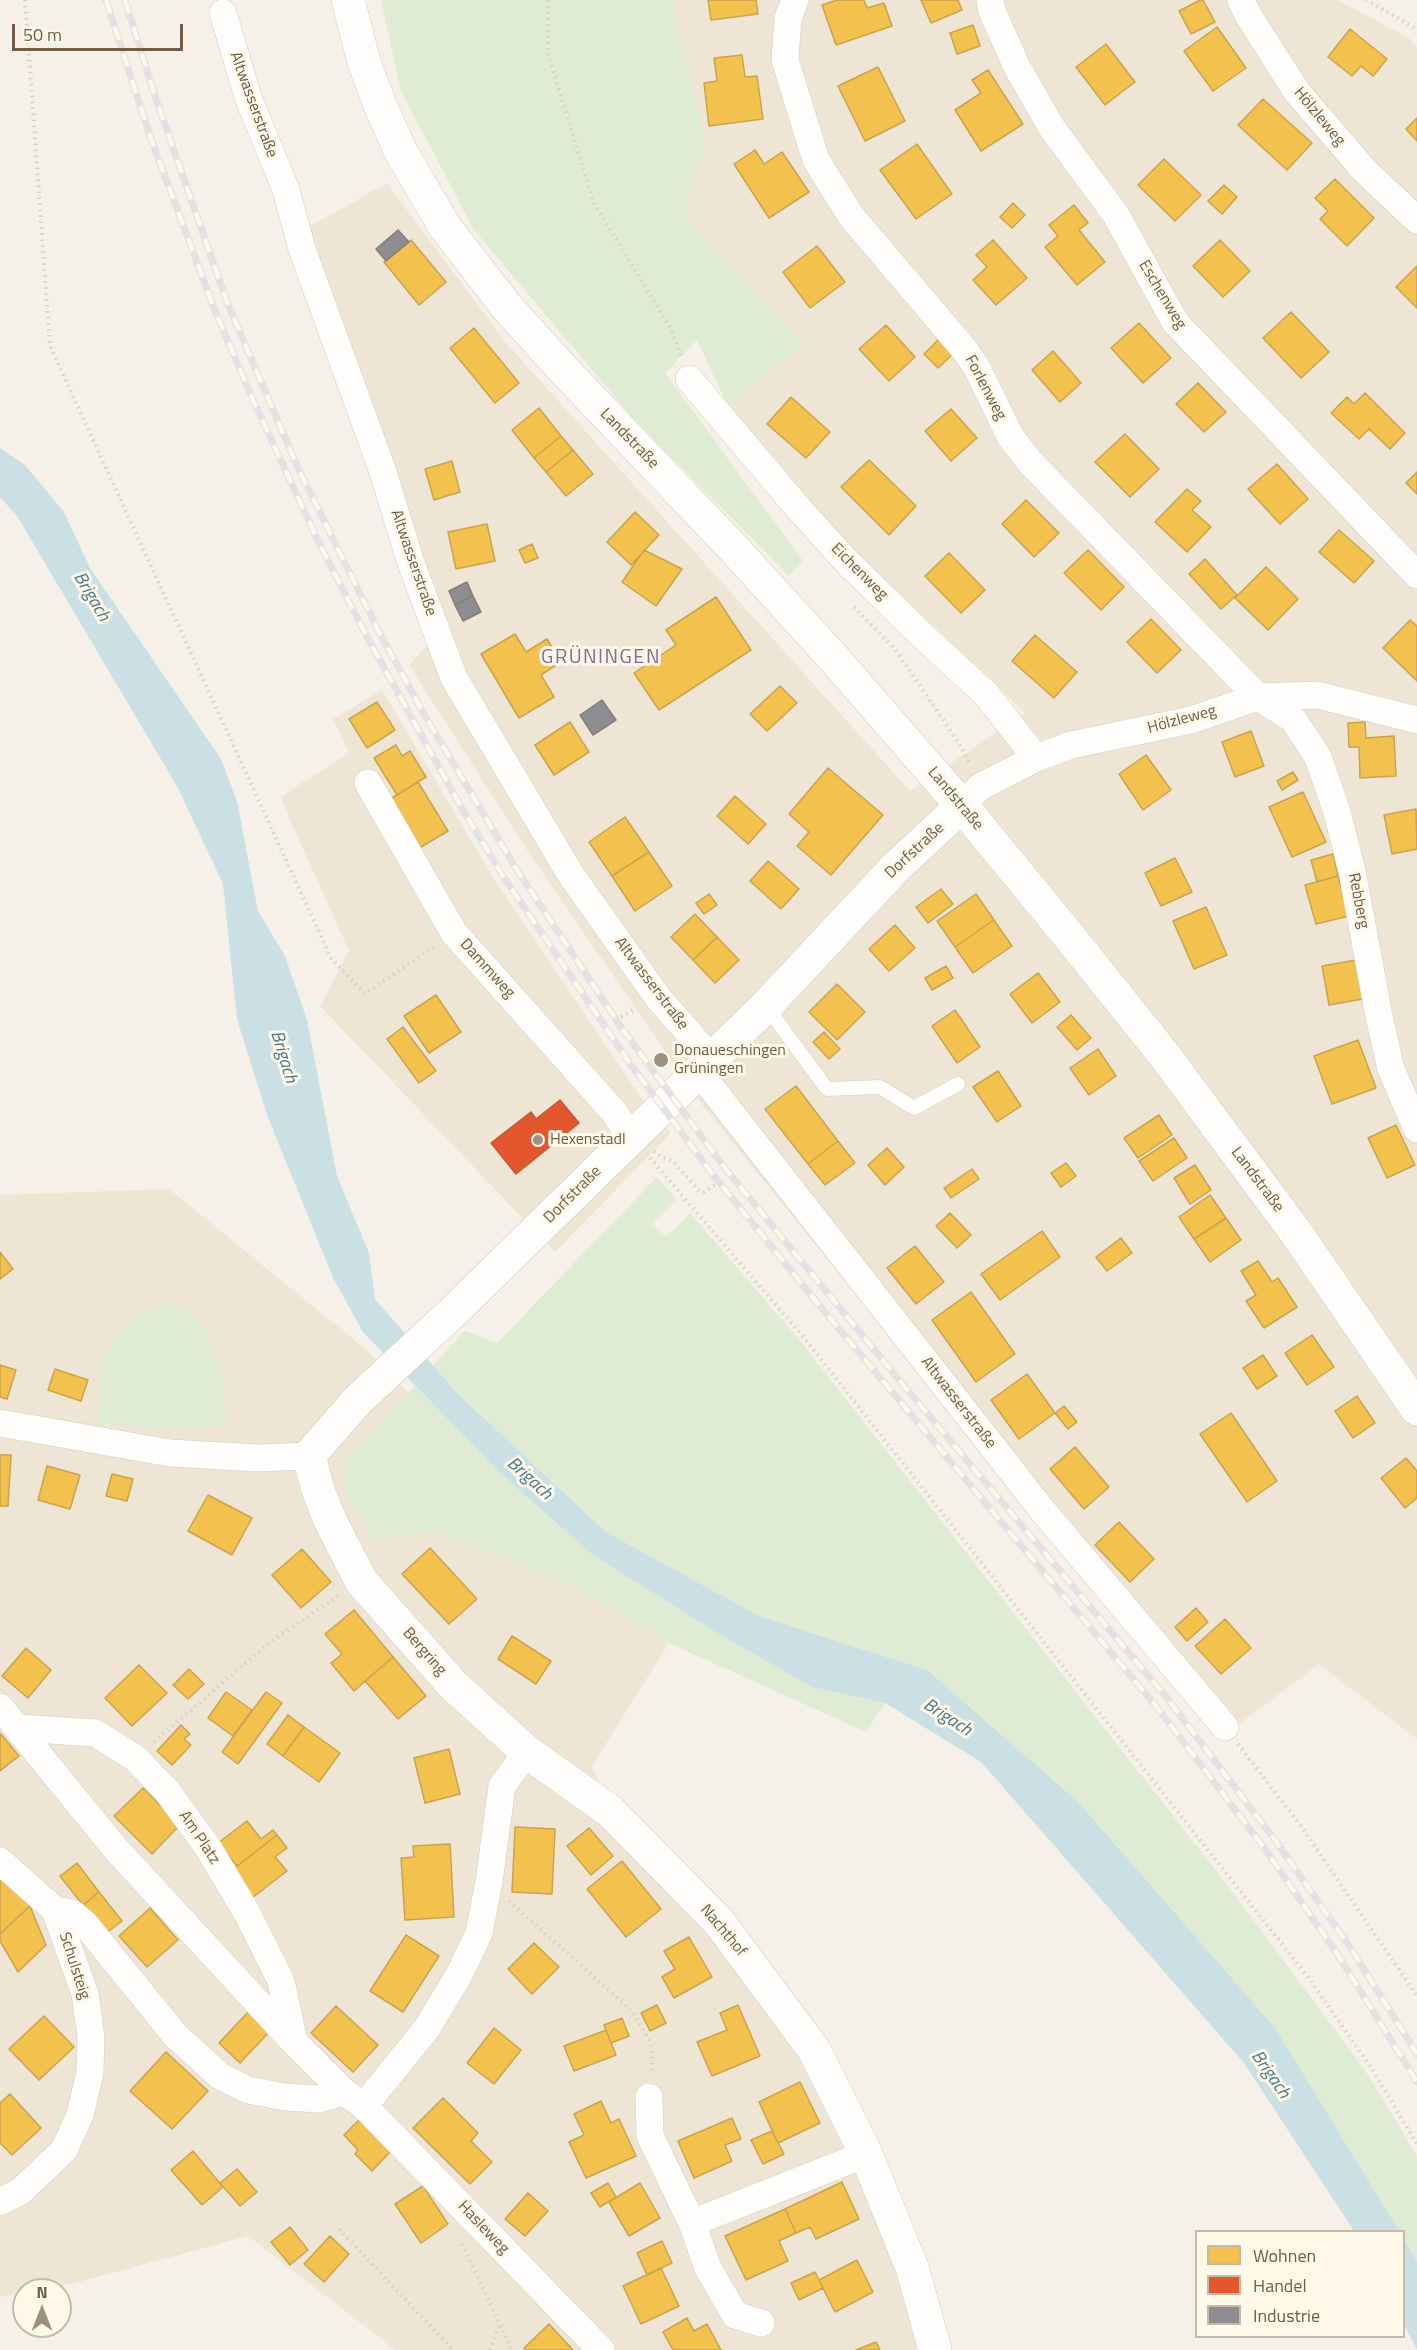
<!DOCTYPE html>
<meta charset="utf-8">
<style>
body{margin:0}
#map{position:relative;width:1417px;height:2350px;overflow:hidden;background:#f5f1e8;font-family:"Titillium Web",sans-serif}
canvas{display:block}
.legend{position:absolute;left:1195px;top:2230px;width:210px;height:108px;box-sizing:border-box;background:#fef8e8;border:2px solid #c6baa9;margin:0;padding:8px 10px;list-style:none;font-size:18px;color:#715c4a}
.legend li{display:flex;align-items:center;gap:12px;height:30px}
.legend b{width:30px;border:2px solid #c6baa9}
.north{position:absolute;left:12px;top:2278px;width:60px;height:60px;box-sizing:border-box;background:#fef8e8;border:2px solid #c6baa9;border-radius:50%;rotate:0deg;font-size:16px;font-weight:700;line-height:24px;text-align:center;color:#715c4a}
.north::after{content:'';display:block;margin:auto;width:21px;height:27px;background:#9f9081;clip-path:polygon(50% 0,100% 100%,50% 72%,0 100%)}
.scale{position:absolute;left:12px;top:24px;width:171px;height:27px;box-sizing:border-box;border:3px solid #715c4a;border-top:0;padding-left:8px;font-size:18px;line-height:21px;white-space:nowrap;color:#715c4a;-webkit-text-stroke:4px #fef8e8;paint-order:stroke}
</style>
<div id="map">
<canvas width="1417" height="2350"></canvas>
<ul class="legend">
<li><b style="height:16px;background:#f2c14e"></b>Wohnen</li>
<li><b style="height:16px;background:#e4572e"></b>Handel</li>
<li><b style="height:16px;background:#8d8d92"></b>Industrie</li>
</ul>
<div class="north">N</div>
<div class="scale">50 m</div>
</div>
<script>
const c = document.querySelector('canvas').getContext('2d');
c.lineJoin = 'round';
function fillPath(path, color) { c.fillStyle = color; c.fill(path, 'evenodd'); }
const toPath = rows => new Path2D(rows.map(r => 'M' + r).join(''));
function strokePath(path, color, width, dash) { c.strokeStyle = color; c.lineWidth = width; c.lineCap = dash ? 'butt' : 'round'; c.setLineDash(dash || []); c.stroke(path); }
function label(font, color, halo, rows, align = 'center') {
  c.font = font + ' "Titillium Web",sans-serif'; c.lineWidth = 6; c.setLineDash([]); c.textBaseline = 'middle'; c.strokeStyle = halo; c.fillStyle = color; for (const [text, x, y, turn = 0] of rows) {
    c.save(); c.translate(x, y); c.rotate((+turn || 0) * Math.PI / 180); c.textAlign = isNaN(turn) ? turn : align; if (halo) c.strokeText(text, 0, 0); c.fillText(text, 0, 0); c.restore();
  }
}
const residential = toPath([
 [673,0,1338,0,1410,39,1417,47,1417,1739,1319,1664,1218,1740,703,1106,531,856,409,665,432,640,290,238,387,183,506,343,910,791,1025,713,803,502,728,406,802,344,684,215,705,142],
 [382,690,495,881,642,1099,671,1133,555,1252,320,1006,349,951,280,797,349,753,333,719],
 [169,1189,370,1353,408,1393,346,1459,373,1538,433,1530,577,1588,669,1643,592,1766,615,1823,814,2050,913,2270,916,2350,396,2350,248,2236,71,2284,40,2290,24,2290,24,2293,0,2297,0,1195]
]);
const green = toPath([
 [381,0,673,0,705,142,684,215,803,344,728,406,697,340,665,373,803,561,789,576,633,418,474,230,401,91],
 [657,1177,676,1199,652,1223,666,1237,690,1213,801,1342,1225,1882,1366,2072,1417,2156,1417,2262,1404,2239,1404,2232,1399,2231,927,1670,759,1616,606,1532,459,1395,433,1365,465,1331,497,1343],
 [168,1300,201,1323,222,1374,226,1426,175,1429,100,1425,101,1360,127,1325],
 [415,1386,501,1474,593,1555,719,1634,812,1687,885,1703,866,1732,669,1643,577,1588,433,1530,373,1539,344,1488,346,1459]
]);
const water = toPath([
 [0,448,25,465,64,512,90,568,221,759,237,801,258,911,285,956,307,1020,337,1176,369,1253,375,1299,459,1395,606,1532,759,1616,927,1670,1078,1802,1275,2028,1399,2231,1354,2231,1244,2063,981,1762,885,1703,812,1687,719,1634,593,1555,501,1474,363,1332,334,1280,267,1115,237,1019,223,884,178,788,17,516,0,497],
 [1404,2239,1417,2262,1417,2350,1404,2324]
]);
const homes = toPath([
 [708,0,756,0,758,14,711,20,708,0],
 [837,0,864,0,867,8,884,3,892,26,836,45,822,5,837,0],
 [921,0,958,0,962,10,931,23,921,0],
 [1200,0,1203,0,1215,22,1191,34,1179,11,1200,0],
 [973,25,980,46,957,54,950,33,973,25],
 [1217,27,1246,68,1213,91,1184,51,1217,27],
 [1350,29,1387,59,1373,76,1361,66,1352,76,1328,57,1350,29],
 [1106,44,1135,82,1105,105,1076,67,1106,44],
 [742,55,745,77,757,76,763,119,709,126,704,83,717,81,714,58,742,55],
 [878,67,905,121,865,141,838,86,878,67],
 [988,70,1023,124,981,151,955,110,981,93,972,80,988,70],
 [1263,99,1312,143,1287,170,1238,125,1263,99],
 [1417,118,1417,141,1406,129,1417,118],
 [917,144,952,194,916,219,880,170,917,144],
 [755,150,764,164,782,152,809,192,769,218,734,164,755,150],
 [1164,159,1201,195,1175,221,1138,185,1164,159],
 [1335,179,1374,218,1347,246,1320,219,1328,211,1315,198,1335,179],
 [1224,185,1237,197,1222,214,1208,201,1224,185],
 [1013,203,1025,215,1012,228,1000,217,1013,203],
 [1074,205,1088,223,1079,230,1105,262,1077,285,1045,247,1058,236,1049,225,1074,205],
 [411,240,446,282,419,305,384,262,411,240],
 [993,240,1027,278,996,305,973,280,987,267,976,255,993,240],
 [1220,240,1250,271,1223,297,1193,266,1220,240],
 [817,246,845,282,810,308,783,272,817,246],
 [1417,266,1417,308,1396,287,1417,266],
 [1291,312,1329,352,1301,378,1263,338,1291,312],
 [1139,323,1171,358,1143,383,1111,348,1139,323],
 [886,325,915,357,889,381,859,349,886,325],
 [474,328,519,383,495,403,450,348,474,328],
 [939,339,953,354,938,368,924,354,939,339],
 [1053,351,1081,383,1060,402,1032,370,1053,351],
 [1198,383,1226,412,1204,432,1176,404,1198,383],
 [1365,393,1405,433,1390,449,1369,429,1359,439,1331,413,1347,397,1354,404,1365,393],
 [791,397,830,432,806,458,767,424,791,397],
 [539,408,561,436,534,458,512,430,539,408],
 [951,409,977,438,951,461,925,431,951,409],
 [1125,434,1159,469,1130,497,1095,462,1125,434],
 [561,436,573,450,546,472,534,458,561,436],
 [573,450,593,474,566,496,546,472,573,450],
 [869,460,916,506,889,535,841,487,869,460],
 [452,461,460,492,434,500,425,469,452,461],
 [1277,464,1308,499,1280,524,1248,489,1277,464],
 [1417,472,1417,494,1406,483,1417,472],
 [1187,489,1201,501,1192,510,1211,527,1187,552,1155,522,1187,489],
 [1026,500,1059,533,1034,557,1002,524,1026,500],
 [635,512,659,535,631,565,607,542,635,512],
 [487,524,495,561,456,569,448,532,487,524],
 [1339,530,1374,561,1354,583,1319,552,1339,530],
 [532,544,538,558,525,563,519,550,532,544],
 [644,550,682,569,656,606,622,582,644,550],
 [1088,550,1124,587,1101,610,1064,573,1088,550],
 [949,553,985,590,961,613,925,576,949,553],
 [1205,559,1237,595,1221,609,1189,574,1205,559],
 [1266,567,1298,599,1268,630,1235,598,1266,567],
 [716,597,751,650,659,710,634,673,676,645,666,630,716,597],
 [1151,619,1181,650,1157,673,1127,642,1151,619],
 [1410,620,1417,626,1417,681,1383,648,1410,620],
 [515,634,526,652,547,639,561,662,541,675,554,697,519,718,481,654,515,634],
 [1035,635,1077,672,1054,698,1012,661,1035,635],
 [780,686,797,703,767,731,750,714,780,686],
 [377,702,395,730,367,748,349,719,377,702],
 [570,722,589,752,554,775,535,745,570,722],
 [1365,722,1366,738,1394,736,1396,776,1360,778,1359,747,1349,747,1348,723,1365,722],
 [1251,731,1264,766,1235,777,1222,742,1251,731],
 [396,745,402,756,410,751,426,777,397,795,374,758,396,745],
 [1146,755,1171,790,1143,810,1119,774,1146,755],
 [828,768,883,815,831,875,797,846,809,832,789,814,828,768],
 [1293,772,1298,780,1282,790,1277,781,1293,772],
 [418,782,448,831,416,850,387,801,418,782],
 [1303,792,1326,842,1292,857,1269,807,1303,792],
 [735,796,766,824,748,844,717,816,735,796],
 [1416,809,1417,849,1392,854,1384,815,1416,809],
 [625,817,649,852,612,876,589,842,625,817],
 [649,852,672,886,635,911,612,876,649,852],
 [1333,854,1338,876,1317,882,1311,860,1333,854],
 [1175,858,1192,892,1161,906,1145,873,1175,858],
 [768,861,799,889,781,909,750,881,768,861],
 [1338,876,1349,916,1316,924,1305,885,1338,876],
 [941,889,953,904,928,923,916,907,941,889],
 [709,894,717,905,704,914,696,903,709,894],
 [976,894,994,920,955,947,937,921,976,894],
 [1206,907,1227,955,1194,969,1173,921,1206,907],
 [695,914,717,937,693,960,671,937,695,914],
 [994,920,1012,946,973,973,955,947,994,920],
 [895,925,915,948,889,971,869,949,895,925],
 [717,937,739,960,715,983,693,960,717,937],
 [1356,960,1363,999,1329,1005,1322,966,1356,960],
 [946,966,953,978,932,990,925,978,946,966],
 [1038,973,1060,1002,1032,1023,1010,994,1038,973],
 [837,984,865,1012,837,1040,809,1012,837,984],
 [436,995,461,1032,429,1053,404,1016,436,995],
 [955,1010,980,1047,957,1063,932,1026,955,1010],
 [1071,1015,1091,1038,1077,1050,1057,1027,1071,1015],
 [403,1027,436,1071,419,1083,387,1039,403,1027],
 [824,1032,840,1049,829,1059,813,1042,824,1032],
 [1358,1040,1376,1088,1332,1104,1314,1056,1358,1040],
 [1098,1049,1116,1076,1089,1095,1070,1068,1098,1049],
 [998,1071,1021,1106,997,1122,973,1087,998,1071],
 [796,1086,838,1141,808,1164,765,1109,796,1086],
 [1159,1115,1172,1135,1138,1158,1124,1138,1159,1115],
 [1396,1125,1415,1165,1387,1178,1368,1138,1396,1125],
 [1174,1138,1187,1158,1153,1181,1139,1161,1174,1138],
 [838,1141,855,1163,825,1185,808,1164,838,1141],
 [887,1148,904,1167,885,1185,868,1165,887,1148],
 [1066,1163,1076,1176,1061,1187,1051,1173,1066,1163],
 [1195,1165,1211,1190,1190,1204,1174,1178,1195,1165],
 [972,1169,979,1179,951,1198,944,1188,972,1169],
 [1210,1195,1226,1218,1194,1239,1179,1217,1210,1195],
 [950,1213,971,1235,957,1248,936,1226,950,1213],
 [1226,1218,1241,1240,1210,1262,1194,1239,1226,1218],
 [1042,1231,1060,1257,1000,1300,981,1274,1042,1231],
 [1121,1238,1132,1253,1107,1271,1096,1257,1121,1238],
 [915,1246,944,1282,916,1304,887,1268,915,1246],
 [0,1252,13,1269,0,1279,0,1252],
 [1258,1261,1272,1282,1278,1278,1297,1307,1264,1328,1246,1301,1256,1295,1241,1271,1258,1261],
 [971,1292,1015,1354,976,1382,932,1320,971,1292],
 [1312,1335,1334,1367,1307,1385,1285,1353,1312,1335],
 [1263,1355,1277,1376,1257,1389,1243,1368,1263,1355],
 [0,1365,16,1370,7,1399,0,1397,0,1365],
 [55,1369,88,1380,81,1401,48,1390,55,1369],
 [1027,1374,1055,1413,1019,1439,991,1400,1027,1374],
 [1357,1396,1375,1423,1353,1438,1335,1411,1357,1396],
 [1064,1406,1077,1422,1068,1429,1055,1413,1064,1406],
 [1231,1413,1277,1481,1247,1502,1200,1434,1231,1413],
 [1075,1447,1109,1487,1084,1509,1050,1469,1075,1447],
 [0,1455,11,1455,8,1506,0,1506,0,1455],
 [1406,1458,1417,1471,1417,1498,1405,1508,1381,1478,1406,1458],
 [47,1466,80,1475,70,1509,38,1500,47,1466],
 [112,1474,133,1479,127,1501,106,1496,112,1474],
 [208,1495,252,1518,232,1555,188,1531,208,1495],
 [1119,1522,1154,1559,1130,1582,1095,1545,1119,1522],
 [430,1548,477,1599,449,1624,402,1574,430,1548],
 [302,1549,331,1582,301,1608,272,1575,302,1549],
 [1196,1608,1208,1622,1187,1641,1175,1627,1196,1608],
 [354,1610,393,1657,354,1691,331,1663,342,1654,325,1634,354,1610],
 [1225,1619,1251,1648,1221,1674,1195,1646,1225,1619],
 [512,1636,551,1661,536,1684,498,1659,512,1636],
 [26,1648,51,1670,28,1698,2,1676,26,1648],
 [393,1657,426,1696,398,1719,365,1681,393,1657],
 [139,1665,167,1693,132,1726,105,1698,139,1665],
 [189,1669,204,1684,188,1699,173,1685,189,1669],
 [226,1692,252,1710,233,1736,208,1718,226,1692],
 [266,1692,282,1703,238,1764,222,1752,266,1692],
 [288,1715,304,1727,283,1756,267,1744,288,1715],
 [181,1725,190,1734,184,1739,191,1745,172,1765,157,1751,181,1725],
 [304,1727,340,1753,319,1782,283,1756,304,1727],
 [0,1733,19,1756,0,1771,0,1733],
 [449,1749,460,1794,425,1803,414,1758,449,1749],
 [143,1788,180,1825,152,1854,114,1816,143,1788],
 [247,1821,261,1839,273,1830,277,1835,237,1866,218,1843,247,1821],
 [515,1827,555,1829,552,1894,512,1892,515,1827],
 [589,1828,613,1856,591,1875,567,1846,589,1828],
 [277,1835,287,1848,275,1857,287,1871,252,1898,231,1871,277,1835],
 [450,1844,454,1917,405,1920,401,1858,414,1857,413,1846,450,1844],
 [622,1861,661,1909,626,1937,587,1889,622,1861],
 [77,1863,99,1892,83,1905,60,1876,77,1863],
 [0,1875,30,1906,0,1934,0,1875],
 [99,1892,122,1921,105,1934,83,1905,99,1892],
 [30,1906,46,1945,18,1972,0,1941,0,1934,30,1906],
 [150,1908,178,1940,147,1967,119,1936,150,1908],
 [406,1935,439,1956,403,2012,370,1991,406,1935],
 [689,1937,712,1977,674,1998,662,1977,675,1969,664,1951,689,1937],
 [534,1943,559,1967,532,1994,508,1969,534,1943],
 [657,2005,666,2023,650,2031,641,2013,657,2005],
 [738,2005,760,2056,712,2076,697,2042,727,2030,720,2013,738,2005],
 [336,2006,378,2045,353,2072,311,2033,336,2006],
 [250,2010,271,2030,240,2063,219,2043,250,2010],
 [44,2016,74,2047,39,2080,9,2049,44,2016],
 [622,2018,629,2036,611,2043,604,2025,622,2018],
 [494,2028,521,2050,494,2084,467,2063,494,2028],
 [606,2030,616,2055,574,2071,564,2046,606,2030],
 [166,2052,208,2091,172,2129,130,2091,166,2052],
 [800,2082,820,2123,778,2143,759,2102,800,2082],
 [10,2094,41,2128,12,2155,0,2143,0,2103,10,2094],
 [443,2098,478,2133,471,2141,492,2162,470,2184,413,2128,443,2098],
 [601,2101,611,2123,619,2119,636,2156,586,2178,569,2142,584,2135,574,2114,601,2101],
 [732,2118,741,2139,725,2145,732,2161,694,2178,678,2141,732,2118],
 [359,2120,391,2151,372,2171,355,2154,358,2150,344,2135,359,2120],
 [772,2131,784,2154,763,2164,751,2140,772,2131],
 [193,2151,223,2187,202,2205,171,2170,193,2151],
 [237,2169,257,2192,240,2206,220,2183,237,2169],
 [842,2182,859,2219,816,2239,810,2227,796,2233,785,2209,842,2182],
 [608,2183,616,2197,600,2207,591,2193,608,2183],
 [640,2183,660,2218,629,2236,609,2202,640,2183],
 [423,2186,448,2224,421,2243,395,2204,423,2186],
 [528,2193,548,2211,525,2236,505,2219,528,2193],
 [785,2209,796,2233,779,2241,788,2261,746,2280,725,2236,785,2209],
 [290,2227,308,2250,290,2265,271,2242,290,2227],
 [330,2236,349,2254,324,2282,304,2264,330,2236],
 [662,2241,672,2263,647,2275,637,2253,662,2241],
 [857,2260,873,2292,835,2312,819,2280,857,2260],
 [661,2268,679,2306,641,2324,623,2286,661,2268],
 [815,2272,823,2288,799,2300,791,2283,815,2272],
 [687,2318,694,2331,707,2324,721,2350,673,2350,663,2332,687,2318],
 [549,2324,573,2350,526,2350,524,2348,549,2324],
 [876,2342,880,2350,856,2350,876,2342]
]);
const shops = toPath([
 [560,1100,579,1123,516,1174,491,1143,531,1112,536,1119,560,1100]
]);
const industry = toPath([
 [398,230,409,242,386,261,376,249,398,230],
 [467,582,473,596,455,605,449,591,467,582],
 [473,596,481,612,463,621,455,605,473,596],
 [602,700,616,720,593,735,580,715,602,700]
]);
const path = toPath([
 [25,0,50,346,331,958,365,994,434,947],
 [548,0,548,53,593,201,672,331,681,356],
 [1366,0,1417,29],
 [854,607,895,649,962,748,970,765],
 [621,1017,633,1010,636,1011],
 [654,1151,660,1156,673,1161,700,1192,704,1192,715,1185],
 [650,1158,805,1339,1308,1977,1372,2069,1417,2144],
 [154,1742,270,1642,338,1596],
 [1238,1744,1298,1822,1417,1996],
 [509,1901,633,2012,649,2040,653,2056,651,2073],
 [339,2229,453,2350],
 [462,2244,512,2350],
 [490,2350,500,2324]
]);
const service = toPath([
 [766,1006,827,1089,880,1087,914,1108,958,1084]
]);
const minor = toPath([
 [795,0,788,18,785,60,816,160,851,216,964,349,977,368,1010,436,1029,461,1258,697,1293,719,1318,757,1337,812,1352,871,1379,1016,1391,1069,1417,1129],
 [990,0,992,11,1017,67,1052,128,1116,215,1175,322,1417,575],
 [1241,0,1248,15,1297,92,1365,171,1417,220],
 [223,13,248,97,286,190,302,249,382,469,411,563,454,678,571,875,659,999,712,1059],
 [689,379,799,509,848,563,926,639,986,694,1036,758],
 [368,783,454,933,614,1112,631,1138],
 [962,806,980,787,1036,758,1071,745,1191,720,1258,697,1317,695,1417,720],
 [699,1072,1043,1511,1225,1727],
 [0,1423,170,1453,257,1458,309,1456],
 [0,1707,115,1848,294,2042,344,2092,364,2106,601,2350],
 [19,1728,95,1733,135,1758,167,1791,207,1846,247,1913,281,1981,294,2041],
 [0,1861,55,1910,72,1913,85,1924,175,2035,220,2076,248,2090,285,2097,319,2099,344,2092],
 [649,2097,650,2136,692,2223,866,2154],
 [364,2106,427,2028,459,1975,479,1933,489,1882,502,1786,527,1752],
 [0,2202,21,2191,64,2150,80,2115,90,2072,91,2037,85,1994,55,1910],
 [692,2223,708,2268,735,2315,761,2323]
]);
const tertiary = toPath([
 [935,2350,913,2270,866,2154,814,2050,719,1922,610,1811,527,1752,454,1686,361,1581,329,1518,318,1490,309,1456,357,1401,456,1309,766,1006,896,867,962,806]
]);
const secondary = toPath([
 [348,0,364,62,380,105,401,152,445,227,506,306,561,367,736,551,837,662,962,806,1064,930,1165,1056,1297,1234,1417,1409]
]);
const rail = toPath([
 [106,0,150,136,214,308,253,400,319,543,367,637,461,807,503,876,631,1065,714,1176,814,1299,1156,1706,1265,1849,1338,1955,1417,2082],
 [125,0,155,96,227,302,298,468,379,632,424,714,515,867,621,1027,724,1167,895,1375,1167,1698,1275,1840,1350,1947,1417,2054]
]);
const markers = [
 [661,1060,8,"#9f9081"],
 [538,1140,6,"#9f9081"]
];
const streetNames = [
 ["Altwasserstraße",253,105,70],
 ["Hölzleweg",1319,117,50],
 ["Eschenweg",1162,295,59],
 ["Forlenweg",985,388,62],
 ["Landstraße",629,439,46],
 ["Altwasserstraße",413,563,71],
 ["Eichenweg",859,572,45],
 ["Hölzleweg",1182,720,-15],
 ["Landstraße",955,799,50],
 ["Dorfstraße",915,851,-43],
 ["Rebberg",1358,901,79],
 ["Dammweg",487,969,48],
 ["Altwasserstraße",651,984,53],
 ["Landstraße",1257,1180,53],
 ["Dorfstraße",573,1195,-45],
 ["Altwasserstraße",958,1403,52],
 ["Bergring",424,1652,49],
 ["Am Platz",199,1838,56],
 ["Nachthof",723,1931,50],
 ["Schulsteig",74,1966,72],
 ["Hasleweg",483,2228,46]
];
const poiNames = [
 ["Donaueschingen",674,1051],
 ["Grüningen",674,1069],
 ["Hexenstadl",550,1140]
];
const waterNames = [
 ["Brigach",91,597,59],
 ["Brigach",283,1057,73],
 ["Brigach",529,1479,42],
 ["Brigach",947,1718,33],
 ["Brigach",1270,2075,55]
];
const quarterNames = [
 ["GRÜNINGEN",601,658]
];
fillPath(residential, '#eee5d5');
fillPath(green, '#dfecd3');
fillPath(water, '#cae0e4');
fillPath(homes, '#f2c14e');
strokePath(homes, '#cba34d', 1.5);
fillPath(shops, '#e4572e');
strokePath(shops, '#c25836', 1.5);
fillPath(industry, '#8d8d92');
strokePath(industry, '#857e7c', 1.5);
strokePath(service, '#d3ccc3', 15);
strokePath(minor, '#d3ccc3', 28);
strokePath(tertiary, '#d3ccc3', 34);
strokePath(secondary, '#d6cec4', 34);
strokePath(path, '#d6d0ca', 4, [1.5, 4.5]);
strokePath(service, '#fefdfc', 14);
strokePath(minor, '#fefdfc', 27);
strokePath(tertiary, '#fefdfc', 33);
strokePath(secondary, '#fefdfc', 33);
strokePath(rail, '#e4e1e4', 7);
strokePath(rail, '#fef8e8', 4.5, [14]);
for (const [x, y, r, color] of markers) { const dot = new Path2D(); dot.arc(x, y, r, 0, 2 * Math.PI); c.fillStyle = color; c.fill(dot); strokePath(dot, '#fef8e8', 2); }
label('16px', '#715c4a', '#fef8e8', streetNames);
label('16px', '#715c4a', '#fef8e8', poiNames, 'left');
label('italic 18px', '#48788a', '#fef8e8', waterNames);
c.letterSpacing = '1.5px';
label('20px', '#896694', '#fef8e8', quarterNames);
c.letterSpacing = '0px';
</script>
